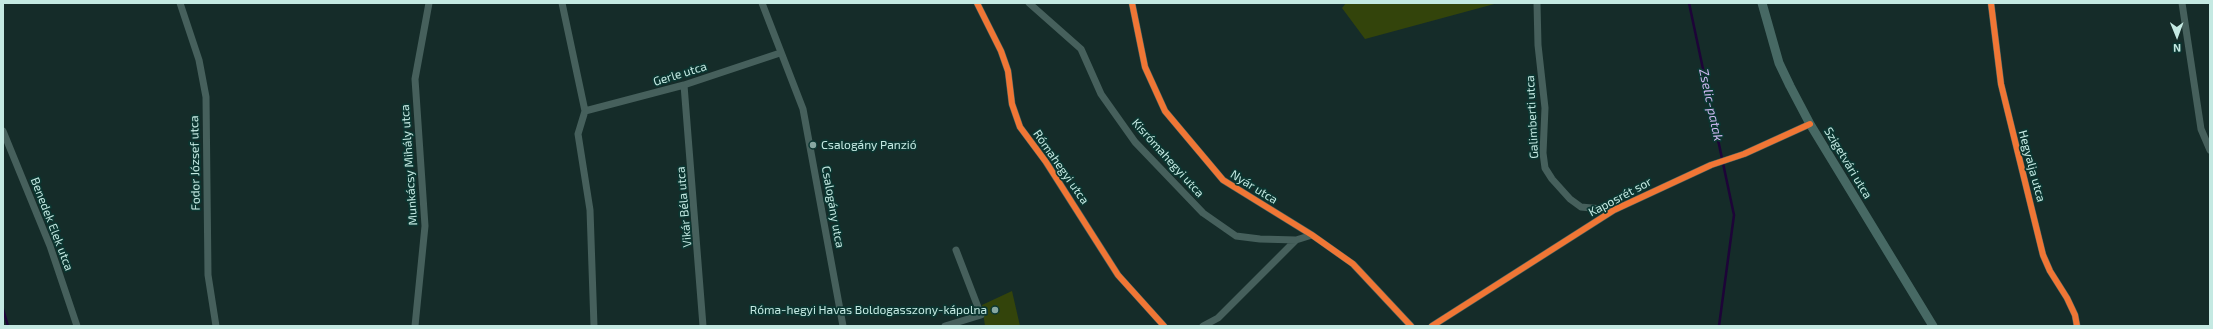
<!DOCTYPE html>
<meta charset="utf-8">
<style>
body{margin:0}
#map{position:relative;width:2213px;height:329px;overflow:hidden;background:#152c29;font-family:"Exo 2",sans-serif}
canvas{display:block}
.frame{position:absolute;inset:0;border:4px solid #c4e9e2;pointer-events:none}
.north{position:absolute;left:2157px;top:16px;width:40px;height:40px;-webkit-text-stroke:3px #0b3631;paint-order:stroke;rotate:179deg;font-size:11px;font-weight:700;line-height:16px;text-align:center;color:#c4e9e2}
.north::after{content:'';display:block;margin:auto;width:14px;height:18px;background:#c4e9e2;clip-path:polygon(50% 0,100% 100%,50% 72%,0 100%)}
</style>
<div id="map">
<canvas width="2213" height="329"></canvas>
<div class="frame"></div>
<div class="north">N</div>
</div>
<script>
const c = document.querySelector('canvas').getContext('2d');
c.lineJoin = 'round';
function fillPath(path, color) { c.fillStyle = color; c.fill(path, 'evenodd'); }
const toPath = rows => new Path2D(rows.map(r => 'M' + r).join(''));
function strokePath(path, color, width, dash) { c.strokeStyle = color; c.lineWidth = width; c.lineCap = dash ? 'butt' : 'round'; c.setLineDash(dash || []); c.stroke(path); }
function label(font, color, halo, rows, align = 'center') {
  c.font = font + ' "Exo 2",sans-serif'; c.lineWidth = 3.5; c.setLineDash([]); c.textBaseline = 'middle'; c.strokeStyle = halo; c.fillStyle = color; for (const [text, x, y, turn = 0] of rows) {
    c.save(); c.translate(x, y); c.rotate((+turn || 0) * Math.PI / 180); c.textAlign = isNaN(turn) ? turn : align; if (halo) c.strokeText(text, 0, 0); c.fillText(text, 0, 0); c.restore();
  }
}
const green = toPath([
 [1346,3,1498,3,1365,39,1342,8],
 [1012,291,1020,326,985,326,982,305]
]);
const stream = toPath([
 [1689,3,1734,215,1719,326],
 [3,309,8,326]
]);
const street = toPath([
 [180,3,199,60,206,97,208,275,216,326],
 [562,3,585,111,578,134,590,210,594,326],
 [762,3,803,109,843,326],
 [977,3,1001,51,1008,71,1012,104,1020,127,1046,162,1118,275,1164,326],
 [1029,3,1081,49,1101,94,1135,142,1203,213,1236,236,1260,239,1296,240],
 [1132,3,1145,67,1165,111,1223,180,1312,235,1353,264,1411,326],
 [1537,3,1538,45,1545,108,1543,153,1545,168,1552,179,1570,199,1581,207,1613,210],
 [1991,3,2001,84,2043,255,2050,271,2067,298,2075,315,2077,326],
 [2182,3,2201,129,2210,150],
 [684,85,703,326],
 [585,111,684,85,780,53],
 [3,131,50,246,77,326],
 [415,326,425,226,415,79,429,3],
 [945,326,981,315,956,250],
 [1203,326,1218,318,1296,240,1312,235],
 [1432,326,1614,210,1711,165,1744,154,1810,124]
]);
const secondary = toPath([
 [1762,3,1779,63,1790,86,1810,124,1933,326]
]);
const cycleway = toPath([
 [977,3,1001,51,1008,71,1012,104,1020,127,1046,162,1118,275,1164,326],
 [1132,3,1145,67,1165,111,1223,180,1312,235,1353,264,1411,326],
 [1991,3,2001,84,2043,255,2050,271,2067,298,2075,315,2077,326],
 [1432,326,1614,210,1711,165,1744,154,1810,124]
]);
const markers = [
 [813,145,4,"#87a7a1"],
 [995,310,4,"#87a7a1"]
];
const streetNames = [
 ["Gerle utca",680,74,-17],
 ["Galimberti utca",1532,117,-93],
 ["Kisrómahegyi utca",1168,158,48],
 ["Fodor József utca",195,163,-91],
 ["Szigetvári utca",1848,163,59],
 ["Munkácsy Mihály utca",409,165,-94],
 ["Hegyalja utca",2032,166,75],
 ["Rómahegyi utca",1061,167,55],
 ["Nyár utca",1254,187,32],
 ["Kaposrét sor",1620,197,-28],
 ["Vikár Béla utca",684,207,-95],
 ["Csalogány utca",833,207,80],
 ["Benedek Elek utca",52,224,69]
];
const poiNames = [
 ["Csalogány Panzió",821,145],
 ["Róma-hegyi Havas Boldogasszony-kápolna",987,310,"right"]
];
const waterNames = [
 ["Zselic-patak",1711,105,78]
];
fillPath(green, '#33440b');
strokePath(stream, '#1d0438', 2.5);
strokePath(street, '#46605c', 7);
strokePath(secondary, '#476964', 9);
strokePath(cycleway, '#f07635', 6);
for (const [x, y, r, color] of markers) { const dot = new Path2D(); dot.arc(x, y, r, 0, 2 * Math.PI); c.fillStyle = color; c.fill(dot); strokePath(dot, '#0b3631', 1.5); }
label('12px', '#c4e9e2', '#0b3631', streetNames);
label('12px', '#c4e9e2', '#0b3631', poiNames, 'left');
label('italic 13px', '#cfb9f2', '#0b3631', waterNames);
</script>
